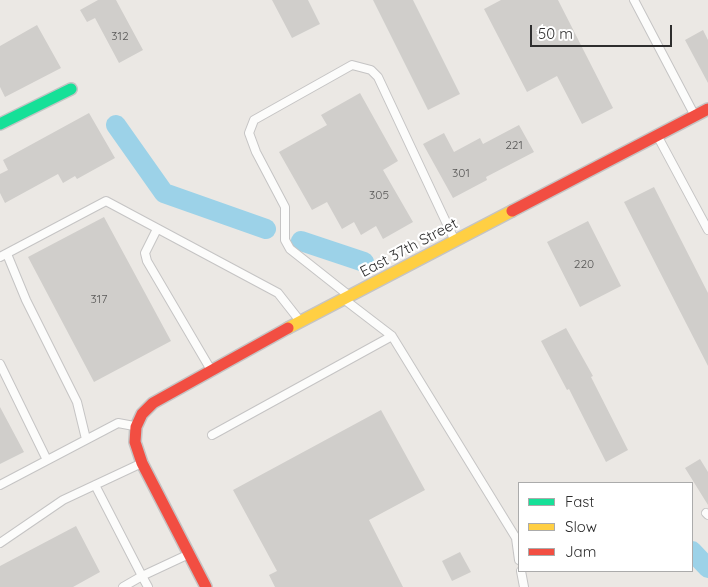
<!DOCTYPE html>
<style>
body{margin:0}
#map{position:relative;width:708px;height:587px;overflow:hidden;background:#ebe8e4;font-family:Quicksand,sans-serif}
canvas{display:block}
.legend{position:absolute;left:518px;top:482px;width:175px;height:90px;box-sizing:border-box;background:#fff;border:1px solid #ababab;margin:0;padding:6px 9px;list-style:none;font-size:15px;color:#2e2e2e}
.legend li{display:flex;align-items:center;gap:10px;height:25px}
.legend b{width:25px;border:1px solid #ababab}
.scale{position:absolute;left:530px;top:25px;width:142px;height:22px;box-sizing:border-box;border:2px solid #2e2e2e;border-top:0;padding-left:6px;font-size:15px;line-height:18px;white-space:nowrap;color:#2e2e2e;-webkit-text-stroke:4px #fff;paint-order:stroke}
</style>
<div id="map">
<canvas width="708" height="587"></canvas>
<ul class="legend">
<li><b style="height:6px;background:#16e098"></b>Fast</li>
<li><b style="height:6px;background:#ffcf43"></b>Slow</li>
<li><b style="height:6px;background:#f24e42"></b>Jam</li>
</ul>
<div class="scale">50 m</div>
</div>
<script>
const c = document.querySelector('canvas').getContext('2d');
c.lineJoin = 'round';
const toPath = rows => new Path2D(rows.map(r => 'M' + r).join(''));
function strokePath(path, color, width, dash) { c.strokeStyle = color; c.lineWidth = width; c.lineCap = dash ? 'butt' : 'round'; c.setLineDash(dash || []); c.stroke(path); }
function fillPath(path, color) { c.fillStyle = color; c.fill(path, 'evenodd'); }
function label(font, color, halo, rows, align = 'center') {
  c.font = font + ' Quicksand,sans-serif'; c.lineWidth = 4.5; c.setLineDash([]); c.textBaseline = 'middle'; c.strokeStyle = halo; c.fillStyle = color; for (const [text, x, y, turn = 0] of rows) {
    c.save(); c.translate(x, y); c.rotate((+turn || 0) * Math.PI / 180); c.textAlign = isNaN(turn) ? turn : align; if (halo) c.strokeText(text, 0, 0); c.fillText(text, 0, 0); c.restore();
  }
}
const canal = toPath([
 [116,125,164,193,266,229],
 [301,241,364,262],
 [692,551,708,568]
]);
const building = toPath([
 [98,0,116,0,143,50,119,63,95,18,87,22,80,10],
 [272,0,308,0,320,24,292,38],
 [373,0,413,0,460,94,428,110],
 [501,0,558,0,613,108,582,124,557,76,527,92,484,9],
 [37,25,61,68,5,97,0,87,0,46],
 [703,30,708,40,708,83,685,40],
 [360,93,398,161,383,170,413,222,383,239,376,226,361,235,354,222,342,229,327,202,312,210,279,152,327,125,321,115],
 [89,113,115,158,77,179,75,176,63,183,58,174,5,203,0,193,0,174,8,170,3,160],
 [519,125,534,152,486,177,487,180,453,198,423,144,444,133,454,152,480,138,483,144],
 [654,187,708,293,708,366,624,202],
 [104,217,171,341,94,382,28,257],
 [588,221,621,286,580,307,547,242],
 [566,328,593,376,591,377,628,450,606,462,569,389,567,390,541,341],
 [0,407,24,452,0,464],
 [381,410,425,490,369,520,403,587,275,587,269,575,277,571,233,490],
 [700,459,708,472,708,505,685,468],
 [76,526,100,572,73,587,0,587,0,566],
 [460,552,471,572,452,581,442,561]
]);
const lane = toPath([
 [634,0,695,116],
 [658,137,708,230],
 [157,229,145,253,147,261,211,370],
 [7,254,26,300,77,402,86,439],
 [0,257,106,201,278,293,300,321],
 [347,294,290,249,285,240,285,207,256,152,249,133,254,120,352,65,371,70,378,77,454,239],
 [345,300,392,336,516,538,519,560],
 [0,364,47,460],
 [212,435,392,336],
 [0,485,118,423,134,426],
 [95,485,142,576,123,587],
 [706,513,708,515],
 [0,543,63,500,142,463],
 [521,571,524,587],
 [148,587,142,576,187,555]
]);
const fast = toPath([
 [0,124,71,89]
]);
const slow = toPath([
 [288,328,512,211]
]);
const jam = toPath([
 [512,211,708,109],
 [206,587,142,463,135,442,136,427,142,414,153,403,288,328]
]);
const numberNames = [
 ["312",120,36],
 ["221",514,145],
 ["301",461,173],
 ["305",379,195],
 ["220",584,264],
 ["317",99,299]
];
const streetNames = [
 ["East 37th Street",409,248,-28]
];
strokePath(canal, '#9cd2e8', 20);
fillPath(building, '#d0cecb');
strokePath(lane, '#c5c4c4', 10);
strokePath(fast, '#c5c4c4', 14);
strokePath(slow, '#c5c4c4', 14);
strokePath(jam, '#c5c4c4', 14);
strokePath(lane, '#fcfcfb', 8);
strokePath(fast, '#16e098', 11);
strokePath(slow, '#ffcf43', 11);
strokePath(jam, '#f24e42', 11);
label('12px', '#585857', null, numberNames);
label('15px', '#2e2e2e', '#fff', streetNames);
</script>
